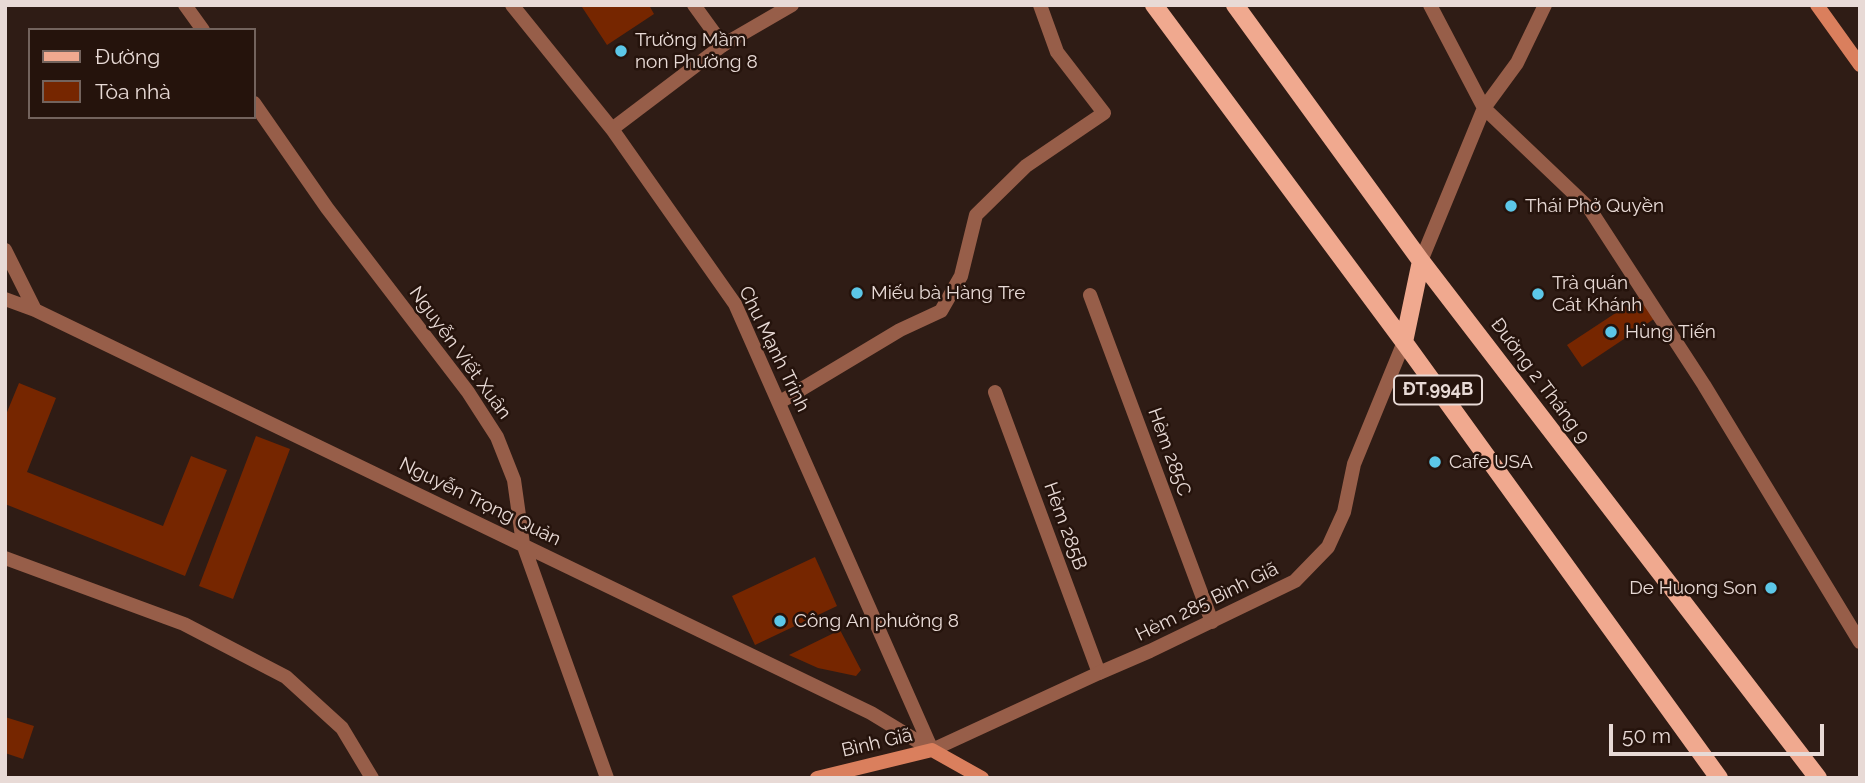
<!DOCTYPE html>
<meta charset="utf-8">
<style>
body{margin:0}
#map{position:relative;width:1865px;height:783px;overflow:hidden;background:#2f1c15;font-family:Raleway,sans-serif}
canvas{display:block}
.frame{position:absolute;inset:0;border:7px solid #e8dad6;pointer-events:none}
.legend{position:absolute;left:28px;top:28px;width:228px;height:91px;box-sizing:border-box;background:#25130c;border:2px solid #73635d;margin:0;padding:9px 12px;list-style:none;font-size:21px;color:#e8dad6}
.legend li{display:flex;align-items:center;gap:14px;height:35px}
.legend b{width:35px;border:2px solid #73635d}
.scale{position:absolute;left:1609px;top:724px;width:215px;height:32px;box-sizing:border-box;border:4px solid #e8dad6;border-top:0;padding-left:9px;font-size:21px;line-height:24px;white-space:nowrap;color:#e8dad6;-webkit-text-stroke:5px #25130c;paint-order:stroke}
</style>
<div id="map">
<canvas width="1865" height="783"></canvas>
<div class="frame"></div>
<ul class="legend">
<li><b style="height:9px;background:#f0a98f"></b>Đường</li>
<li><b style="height:19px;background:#762600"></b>Tòa nhà</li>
</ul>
<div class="scale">50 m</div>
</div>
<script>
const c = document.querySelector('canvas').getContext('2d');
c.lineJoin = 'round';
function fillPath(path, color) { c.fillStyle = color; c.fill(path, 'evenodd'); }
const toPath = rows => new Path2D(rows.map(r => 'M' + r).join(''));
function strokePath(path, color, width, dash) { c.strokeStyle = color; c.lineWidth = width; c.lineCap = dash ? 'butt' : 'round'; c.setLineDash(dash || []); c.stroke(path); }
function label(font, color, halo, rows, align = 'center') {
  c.font = font + ' Raleway,sans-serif'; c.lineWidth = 5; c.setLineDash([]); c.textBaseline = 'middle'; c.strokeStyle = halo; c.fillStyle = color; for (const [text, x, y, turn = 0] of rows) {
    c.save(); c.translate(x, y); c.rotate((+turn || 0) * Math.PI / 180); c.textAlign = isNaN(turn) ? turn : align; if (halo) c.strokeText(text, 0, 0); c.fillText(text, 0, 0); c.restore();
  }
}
const building = toPath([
 [584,5,649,5,654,14,607,45,582,7],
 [1640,297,1654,319,1582,367,1567,345],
 [19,383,56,398,27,472,163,526,191,456,227,470,185,576,5,504,5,417],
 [256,436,290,449,233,599,199,586],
 [815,557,837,606,755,645,732,596],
 [840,630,861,670,856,676,818,668,789,655],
 [5,717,34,726,23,759,5,753]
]);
const lane = toPath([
 [694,5,723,45],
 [1090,295,1212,622],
 [995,392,1099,673],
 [5,558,184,624,286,677,342,728,372,778]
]);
const street = toPath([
 [185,5,203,30],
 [512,5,612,129,735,304,932,750],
 [1430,5,1484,108,1589,208,1704,385,1860,642],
 [254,103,327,208,468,392,497,437,514,480,523,544,607,778],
 [612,129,723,45,792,5],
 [5,250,35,310],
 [1421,261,1484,108,1517,63,1545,5],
 [5,299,35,310,871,713,932,750],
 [780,402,900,330,941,311,961,276,976,215,1026,166,1104,113,1057,52,1040,5],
 [932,750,1099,673,1150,651,1295,581,1328,547,1344,512,1354,464,1404,342]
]);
const secondary = toPath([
 [1817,5,1860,65],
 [817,778,932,750,982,778]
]);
const primary = toPath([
 [1154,5,1404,342,1719,778],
 [1235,5,1421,261,1818,778],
 [1404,342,1421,261]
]);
const markers = [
 [621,51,7,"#5cc7e8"],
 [1511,206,7,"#5cc7e8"],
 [857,293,7,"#5cc7e8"],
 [1538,294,7,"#5cc7e8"],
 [1611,332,7,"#5cc7e8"],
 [1435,462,7,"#5cc7e8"],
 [1771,588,7,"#5cc7e8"],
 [780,621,7,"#5cc7e8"]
];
const shields = [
 [1438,390,88]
];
const shieldNames = [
 ["ĐT.994B",1438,390]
];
const poiNames = [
 ["Trường Mầm",635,40],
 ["non Phường 8",635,62],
 ["Thái Phở Quyền",1525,206],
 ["Trà quán",1552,283],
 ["Cát Khánh",1552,305],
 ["Miếu bà Hàng Tre",871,293],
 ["Hùng Tiến",1625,332],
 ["Cafe USA",1449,462],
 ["De Huong Son",1757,588,"right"],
 ["Công An phường 8",794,621]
];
const streetNames = [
 ["Chu Mạnh Trinh",774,349,64],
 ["Nguyễn Viết Xuân",460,353,54],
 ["Đường 2 Tháng 9",1540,381,53],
 ["Hẻm 285C",1169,452,70],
 ["Nguyễn Trọng Quản",480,502,26],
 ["Hẻm 285B",1065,526,70],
 ["Hẻm 285 Bình Giã",1207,602,-26],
 ["Bình Giã",877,743,-13]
];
fillPath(building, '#762600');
strokePath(lane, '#975e49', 14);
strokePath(street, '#975e49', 14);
strokePath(secondary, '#da7f5d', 14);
strokePath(primary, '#f0a98f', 18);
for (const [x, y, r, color] of markers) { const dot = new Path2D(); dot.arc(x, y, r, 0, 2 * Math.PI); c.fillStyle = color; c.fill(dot); strokePath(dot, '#25130c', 2.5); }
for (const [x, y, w] of shields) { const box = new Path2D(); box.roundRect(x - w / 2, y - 14.5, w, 29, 5); c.fillStyle = '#25130c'; c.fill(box); strokePath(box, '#e8dad6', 2); }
label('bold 18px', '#e8dad6', null, shieldNames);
label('19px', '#e8dad6', '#25130c', poiNames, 'left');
label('19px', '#e8dad6', '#25130c', streetNames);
</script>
